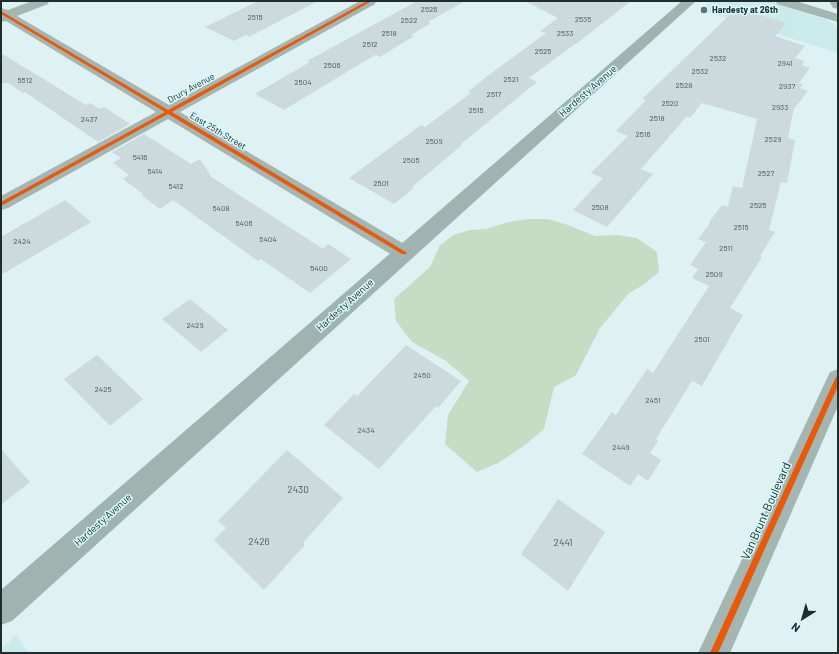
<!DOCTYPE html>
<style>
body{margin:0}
#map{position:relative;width:839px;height:654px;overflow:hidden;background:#dff2f3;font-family:Barlow,sans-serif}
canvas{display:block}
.frame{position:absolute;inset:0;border:2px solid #202d2d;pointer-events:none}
.north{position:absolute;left:783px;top:598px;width:40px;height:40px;-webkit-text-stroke:3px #d7f9fb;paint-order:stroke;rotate:217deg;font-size:11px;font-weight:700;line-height:16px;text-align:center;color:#202d2d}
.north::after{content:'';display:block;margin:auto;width:14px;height:18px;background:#202d2d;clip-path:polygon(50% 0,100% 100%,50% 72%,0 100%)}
</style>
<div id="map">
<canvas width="839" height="654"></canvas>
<div class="frame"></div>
<div class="north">N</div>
</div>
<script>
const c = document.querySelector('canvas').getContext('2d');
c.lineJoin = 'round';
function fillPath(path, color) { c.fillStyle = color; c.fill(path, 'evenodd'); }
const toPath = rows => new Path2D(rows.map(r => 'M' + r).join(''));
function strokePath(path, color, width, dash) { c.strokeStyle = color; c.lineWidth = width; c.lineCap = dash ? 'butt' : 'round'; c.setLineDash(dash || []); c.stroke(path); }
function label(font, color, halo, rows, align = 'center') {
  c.font = font + ' Barlow,sans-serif'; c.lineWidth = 3; c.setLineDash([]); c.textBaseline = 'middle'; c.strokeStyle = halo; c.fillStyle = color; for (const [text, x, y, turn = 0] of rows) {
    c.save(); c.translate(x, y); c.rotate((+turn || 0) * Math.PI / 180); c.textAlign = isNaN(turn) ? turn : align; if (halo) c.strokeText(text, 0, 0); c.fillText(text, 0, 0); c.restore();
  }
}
const built = toPath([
 [710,1,770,1,826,19,838,27,838,53,700,10],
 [16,635,29,653,1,653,1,649]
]);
const forest = toPath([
 [529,219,548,219,568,225,595,236,618,235,637,238,657,252,659,272,643,285,629,293,600,328,576,375,554,387,544,429,525,445,498,463,477,472,445,444,448,415,469,381,446,361,412,342,396,321,394,299,430,267,440,245,454,235,470,230,486,229,508,222]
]);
const building = toPath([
 [258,1,318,1,249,37,246,35,234,41,205,27],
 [417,1,465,1,428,22,431,23,411,35,414,36,380,57,375,55,284,110,255,94,310,62,307,61],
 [525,1,631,1,576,44,575,44,529,78,537,82,461,144,462,145,412,187,414,188,394,204,349,178,421,125,425,127,471,93,468,92,486,77,546,33,540,31,558,18],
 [737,8,786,23,775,36,805,46,795,58,804,61,802,65,810,68,799,83,803,84,800,88,808,91,794,109,792,117,788,138,795,140,787,183,781,182,769,230,775,232,760,256,762,257,730,308,743,315,702,386,692,381,656,439,658,441,650,453,661,460,648,481,638,474,630,486,582,454,612,412,616,415,647,369,653,373,709,286,692,278,698,269,690,265,706,242,698,239,710,223,709,222,722,205,728,207,733,186,742,188,757,119,702,103,690,118,687,116,641,169,653,174,607,227,573,210,603,178,591,173,628,136,616,131,646,100,642,99],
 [1,53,86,105,90,103,99,109,104,107,130,124,98,142,25,92,23,93,8,83,1,83],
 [144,134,191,164,200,159,211,176,210,176,323,249,328,244,351,259,310,293,261,259,258,261,173,200,160,209,141,195,143,194,123,179,129,175,113,163,121,158,112,152],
 [65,200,91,222,1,275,1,237],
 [190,299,228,330,201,352,162,319],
 [406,345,461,381,438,408,436,406,379,469,324,425,354,394,357,396],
 [97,355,143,399,110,426,64,379],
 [1,449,30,482,1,505],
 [287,450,343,498,303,543,305,545,264,590,214,540,226,528,218,521],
 [558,499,605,532,568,591,521,554]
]);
const minor = toPath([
 [32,1,49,1,48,4,17,16,169,105,360,1,376,1,375,4,180,112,411,248,414,253,411,258,404,260,397,258,168,119,8,208,1,210,1,196,156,112,6,21,1,22,1,8,8,10,32,1],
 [776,1,796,1,838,14,838,22,777,4,776,1]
]);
const tertiary = toPath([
 [829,1,838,1,838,9,833,8,829,1],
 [838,369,838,406,730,653,698,653,830,372,838,369]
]);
const secondary = toPath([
 [682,1,696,1,12,621,1,625,1,590,682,1]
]);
const cycleway = toPath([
 [367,1,372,1,172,112,406,252,407,253,406,254,402,254,168,114,1,206,1,202,165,112,1,14,1,11,168,110,367,1],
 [838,376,838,386,718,653,710,653,835,379,836,377,838,376]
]);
const markers = [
 [704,10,4,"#637272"]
];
const numberNames = [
 ["2526",429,9],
 ["2515",255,17],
 ["2535",583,19],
 ["2522",409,20],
 ["2518",389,33],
 ["2533",565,33],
 ["2512",370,44],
 ["2525",543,51],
 ["2532",718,58],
 ["2941",785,63],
 ["2506",332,65],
 ["2532",700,71],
 ["2521",511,79],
 ["5512",25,80],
 ["2504",303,82],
 ["2528",684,85],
 ["2937",787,86],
 ["2517",494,94],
 ["2520",670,103],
 ["2933",780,107],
 ["2515",476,110],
 ["2518",657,118],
 ["2437",89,119],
 ["2516",643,134],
 ["2529",773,139],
 ["2509",434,141],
 ["5416",140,157],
 ["2505",411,160],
 ["5414",155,171],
 ["2527",766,173],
 ["2501",381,183],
 ["5412",176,186],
 ["2525",758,205],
 ["2508",600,207],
 ["5408",221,208],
 ["5406",244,223],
 ["2515",741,227],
 ["5404",268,239],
 ["2424",22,241],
 ["2511",726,248],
 ["5400",319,268],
 ["2509",714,274],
 ["2429",195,325],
 ["2501",702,339],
 ["2450",422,375],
 ["2425",103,389],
 ["2451",653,400],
 ["2434",366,430],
 ["2449",621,447]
];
const farPoinames = [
 ["Hardesty at 26th",712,10]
];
const farStreetnames = [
 ["Drury Avenue",191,88,-29],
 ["East 25th Street",218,131,31]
];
const streetNames = [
 ["Hardesty Avenue",588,91,-41],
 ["Hardesty Avenue",345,305,-42],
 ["Hardesty Avenue",103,520,-42]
];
const nearNumbernames = [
 ["2430",298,490],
 ["2426",259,542],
 ["2441",563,543]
];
const nearStreetnames = [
 ["Van Brunt Boulevard",766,511,-66]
];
fillPath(built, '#cbeaec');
fillPath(forest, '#c4ddc3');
fillPath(building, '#ccdadd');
fillPath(minor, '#a4b6b2');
fillPath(tertiary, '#a4b6b2');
fillPath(secondary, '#9fb4b0');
fillPath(cycleway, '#e8590c');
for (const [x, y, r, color] of markers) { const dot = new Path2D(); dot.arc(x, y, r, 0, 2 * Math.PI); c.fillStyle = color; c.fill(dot); strokePath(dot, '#d7f9fb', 1.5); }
label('8px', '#4b5859', null, numberNames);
label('bold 9px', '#202d2d', '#d7f9fb', farPoinames, 'left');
label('9px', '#202d2d', '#d7f9fb', farStreetnames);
label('10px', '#202d2d', '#d7f9fb', streetNames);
label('10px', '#4b5859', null, nearNumbernames);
label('12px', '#202d2d', '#d7f9fb', nearStreetnames);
</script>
